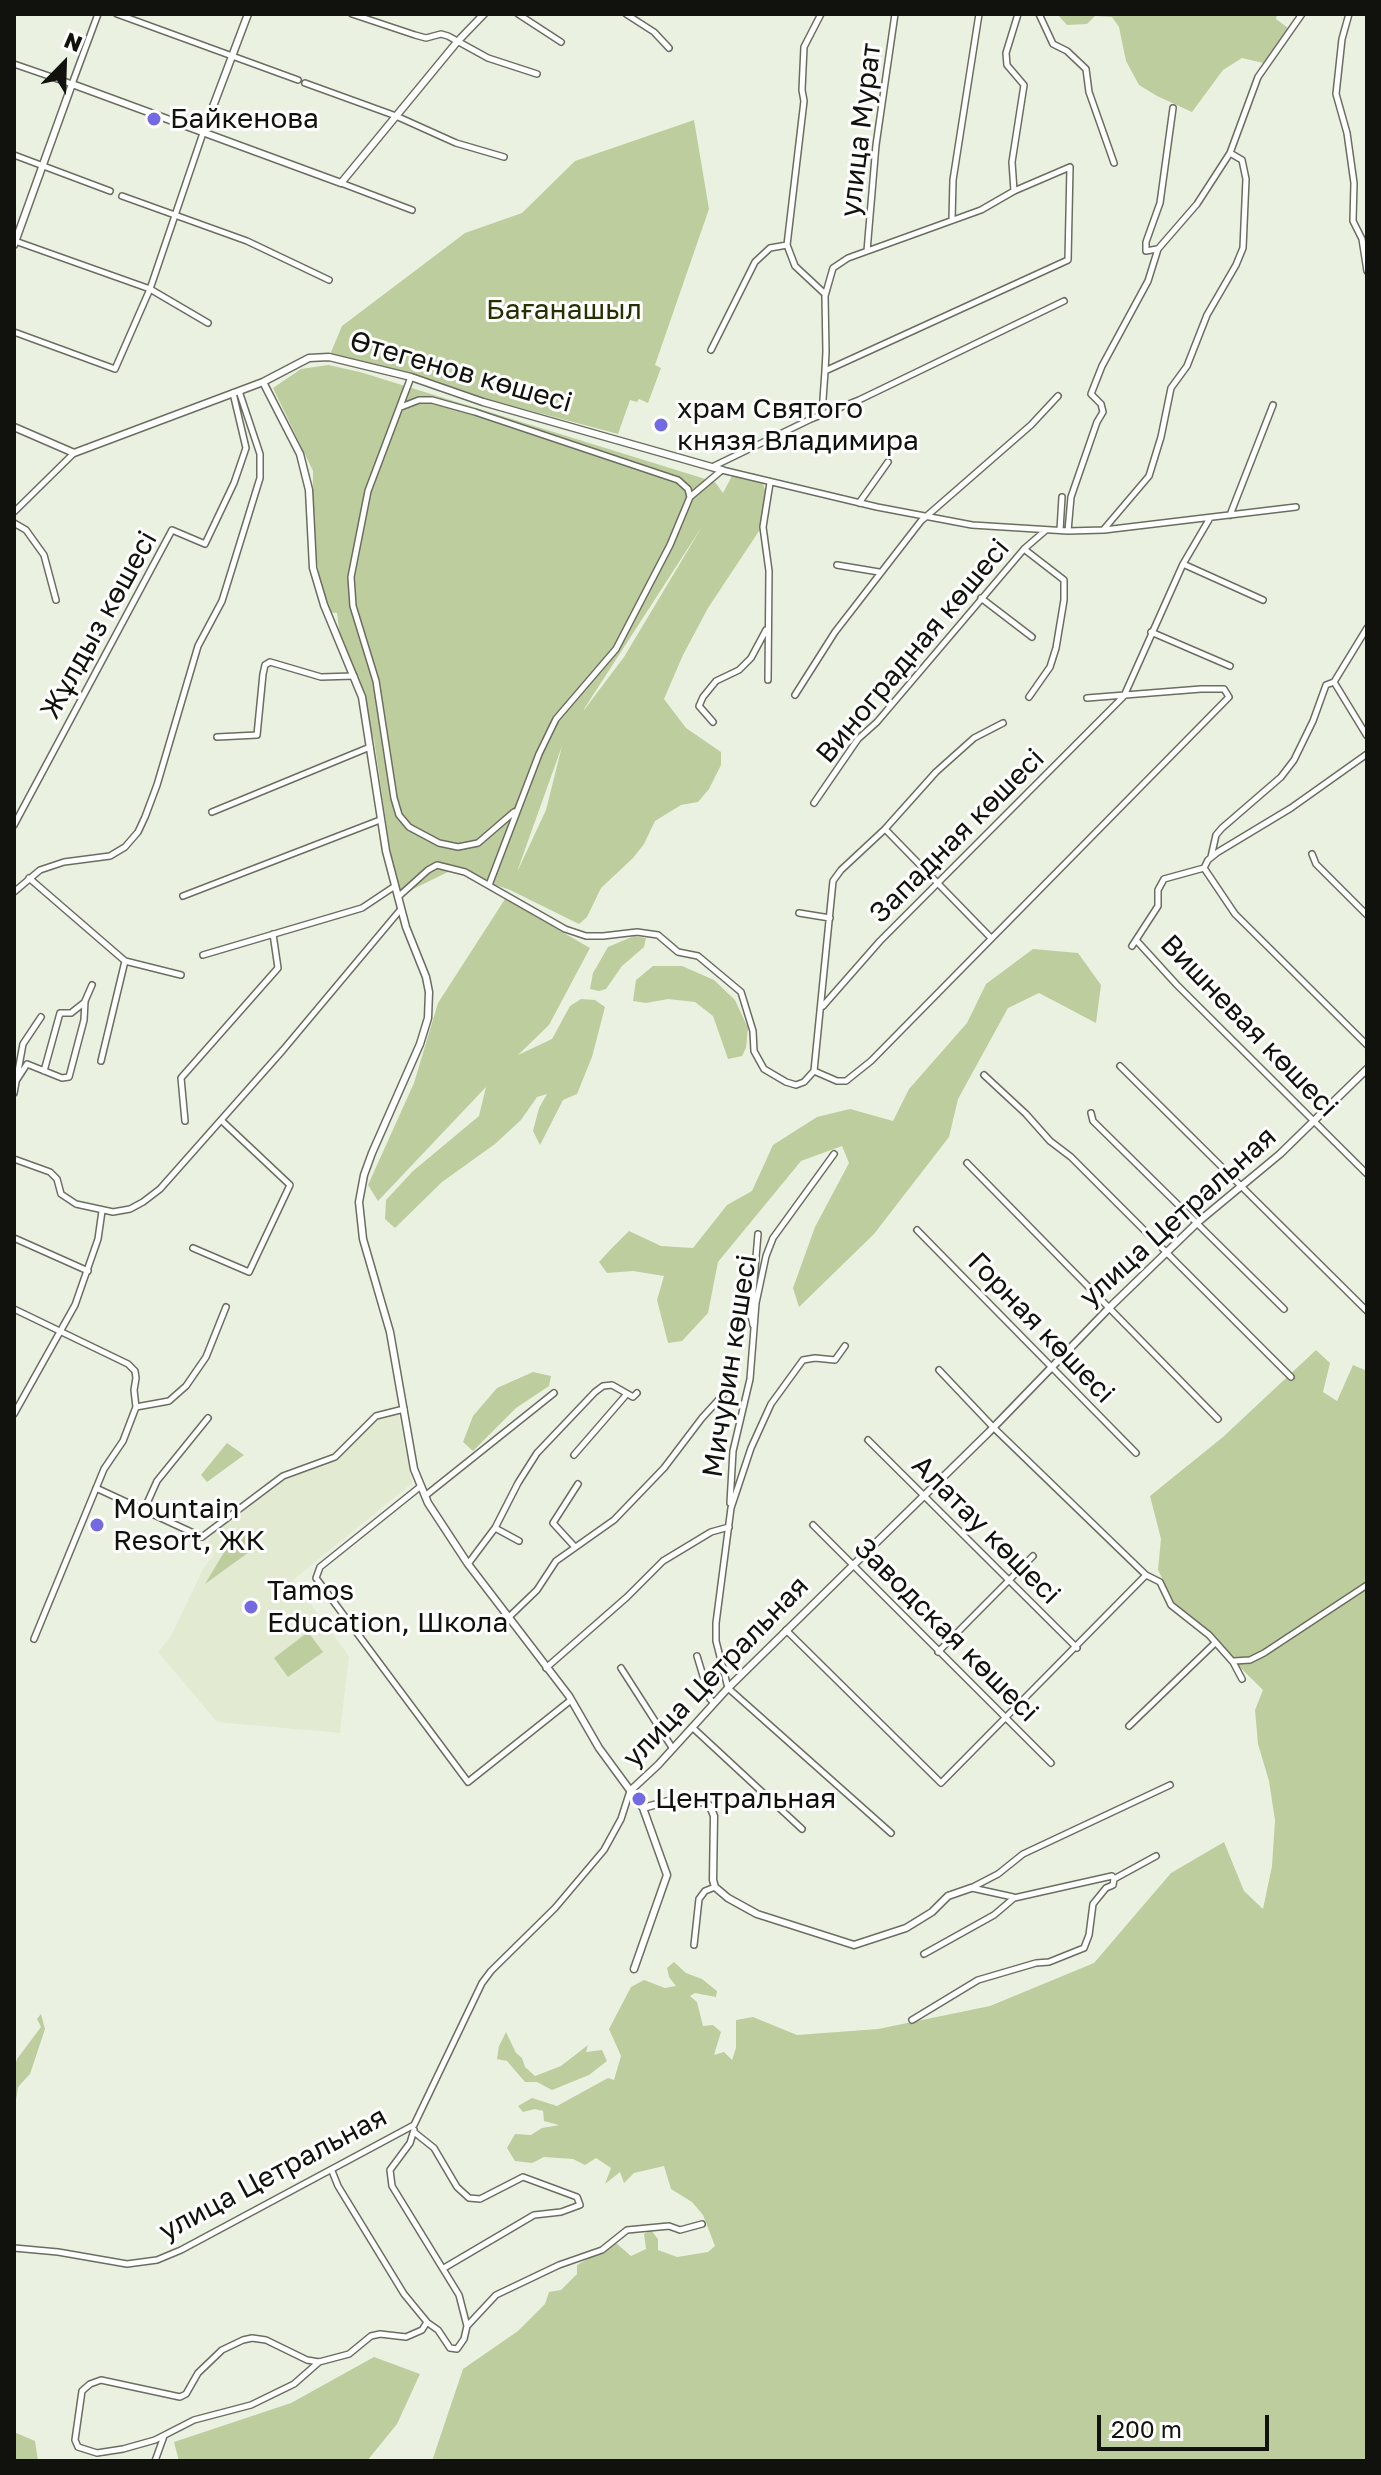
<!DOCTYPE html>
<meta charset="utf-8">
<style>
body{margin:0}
#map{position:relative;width:1381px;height:2475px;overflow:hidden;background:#ebf1e1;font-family:"Golos Text",sans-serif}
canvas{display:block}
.frame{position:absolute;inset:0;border:16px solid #11120d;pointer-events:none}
.north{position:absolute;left:24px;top:24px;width:80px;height:80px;-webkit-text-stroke:6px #fff;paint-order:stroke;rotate:23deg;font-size:22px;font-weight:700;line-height:32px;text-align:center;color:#11120d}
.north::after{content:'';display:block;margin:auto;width:28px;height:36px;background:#11120d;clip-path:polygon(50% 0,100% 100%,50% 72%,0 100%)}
.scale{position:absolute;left:1097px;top:2415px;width:172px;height:36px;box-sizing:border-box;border:4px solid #11120d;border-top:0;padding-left:10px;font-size:24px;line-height:28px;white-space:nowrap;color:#11120d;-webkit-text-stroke:6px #fff;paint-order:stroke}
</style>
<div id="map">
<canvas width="1381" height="2475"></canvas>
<div class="frame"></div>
<div class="north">N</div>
<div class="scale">200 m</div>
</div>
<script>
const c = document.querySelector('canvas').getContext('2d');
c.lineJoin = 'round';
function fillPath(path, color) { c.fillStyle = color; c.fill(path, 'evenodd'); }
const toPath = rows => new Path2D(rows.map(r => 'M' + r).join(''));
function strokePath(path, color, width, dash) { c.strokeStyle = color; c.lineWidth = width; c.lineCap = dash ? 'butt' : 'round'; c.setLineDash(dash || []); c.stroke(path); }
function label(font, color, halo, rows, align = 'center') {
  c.font = font + ' "Golos Text",sans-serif'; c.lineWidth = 6; c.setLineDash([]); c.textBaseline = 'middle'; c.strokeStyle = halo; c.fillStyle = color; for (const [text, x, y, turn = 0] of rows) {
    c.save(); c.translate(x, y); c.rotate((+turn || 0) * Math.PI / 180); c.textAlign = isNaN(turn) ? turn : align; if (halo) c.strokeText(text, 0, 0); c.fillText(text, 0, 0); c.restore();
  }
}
const built = toPath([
 [399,1415,412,1483,293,1580,349,1656,340,1733,217,1722,158,1652,171,1636,203,1569,214,1555,209,1542,212,1534,284,1480,338,1459,379,1418]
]);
const green = toPath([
 [1057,14,1277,14,1276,19,1288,28,1263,63,1242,58,1223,70,1192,112,1157,96,1139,85,1126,61,1119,27,1112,17,1095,16,1087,24,1067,25],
 [694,120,709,209,655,365,661,368,648,403,639,399,637,402,630,400,618,434,329,357,342,326,465,233,522,213,575,161],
 [328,365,360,372,715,482,723,493,733,474,763,484,766,492,761,528,708,608,683,655,664,699,686,728,721,752,721,765,709,789,698,802,681,805,655,821,644,844,633,858,601,888,587,917,579,924,510,890,452,870,397,897,374,740,341,646,337,613,327,612,312,538,313,471,273,388,301,369],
 [703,525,624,657,584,710,584,709],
 [562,746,546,810,518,870,518,869],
 [505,899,590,948,549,1025,518,1055,552,1039,570,1006,581,999,595,1000,605,1007,592,1057,577,1094,563,1100,540,1145,533,1131,539,1108,547,1094,537,1097,521,1120,495,1144,442,1182,395,1228,385,1219,386,1200,413,1171,479,1116,486,1087,378,1201,368,1185,414,1083,438,1003],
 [634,936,646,938,644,947,622,966,606,989,599,991,590,989,593,973,608,947],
 [1033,949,1078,953,1101,985,1096,1023,1039,993,1008,1008,958,1099,949,1137,874,1234,799,1307,793,1288,815,1227,849,1163,842,1146,801,1161,718,1262,708,1313,682,1341,668,1343,657,1300,664,1276,633,1271,607,1273,599,1262,611,1249,629,1231,661,1246,693,1248,727,1205,752,1191,773,1145,817,1117,850,1109,893,1121,909,1089,967,1023,986,984],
 [653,966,682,966,714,980,735,1000,748,1028,746,1048,742,1056,728,1059,713,1016,695,1002,668,999,646,1003,633,1001,636,980],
 [1316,1350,1330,1363,1323,1392,1337,1401,1353,1365,1367,1371,1367,2461,432,2461,463,2369,518,2331,545,2304,549,2292,561,2290,577,2274,577,2265,616,2243,631,2256,646,2249,644,2234,651,2230,658,2239,658,2250,677,2257,708,2252,715,2246,703,2215,692,2202,671,2189,664,2166,634,2173,624,2183,620,2172,605,2184,611,2168,596,2158,585,2165,573,2159,544,2157,532,2163,515,2161,507,2148,515,2134,531,2135,542,2128,559,2125,544,2121,543,2111,535,2109,523,2112,518,2106,532,2098,557,2106,608,2078,614,2080,621,2056,609,2029,631,1987,644,1980,665,1988,676,1986,669,1977,667,1968,674,1962,686,1973,702,1979,717,1991,716,1997,695,1993,690,1996,697,2002,703,2026,713,2025,721,2032,714,2055,724,2052,732,2060,736,2048,736,2020,753,2017,797,2035,878,2029,990,2006,1094,1963,1171,1873,1224,1842,1244,1891,1263,1909,1272,1866,1275,1820,1269,1781,1258,1744,1255,1710,1263,1690,1174,1602,1158,1570,1161,1539,1150,1496,1223,1437],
 [533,1372,551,1376,549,1386,516,1408,473,1451,463,1442,473,1416,497,1388],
 [227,1443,244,1455,207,1482,201,1475],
 [250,1529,264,1549,259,1552,256,1547,205,1584,229,1544],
 [308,1632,323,1652,288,1677,274,1658],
 [41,2014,45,2029,30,2074,18,2087,14,2114,14,2069,17,2059,41,2027,37,2019],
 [506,2032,516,2053,522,2058,525,2067,535,2076,561,2066,588,2045,586,2052,602,2050,607,2061,589,2075,552,2090,537,2082,525,2082,507,2061,497,2059,499,2046],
 [374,2357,420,2374,397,2424,367,2461,179,2461,174,2442,291,2403],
 [14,2432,35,2441,38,2461,14,2461]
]);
const minor = toPath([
 [117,14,298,80],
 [352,14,415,35,426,38,441,34,448,36,488,58,537,74],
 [518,14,561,42],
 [626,14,654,32,669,48],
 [821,14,804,47,802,90,804,101,787,245,795,266,825,294],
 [1039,14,1053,44,1067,51,1086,69,1089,92,1114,163],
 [1349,14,1342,39,1336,94,1347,133,1354,183,1353,221,1362,239,1367,271],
 [14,64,72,84,98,14],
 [305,83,396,116,456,143,504,157],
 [14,155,110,191],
 [341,183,412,210],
 [1014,191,1012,162,1024,85,1007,65,1006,53,1018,14],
 [122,196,247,241,329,280],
 [952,220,953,180,979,14],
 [15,241,150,289,208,323],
 [1157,249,1146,251,1146,242,1160,203,1173,108],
 [867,251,876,145,895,14],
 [14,332,115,369,150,289,203,133],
 [711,350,755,262,770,248,787,245],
 [411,377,368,491,351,577,353,606,376,681,394,798,399,815,409,827,439,843,458,847,478,843,514,812],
 [401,407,419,400,432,400,475,412,678,480,688,489,690,497],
 [822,414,825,371,826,352,825,296,833,268,848,258,981,210,1014,191,1070,167,1068,260,825,371],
 [712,467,811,419,859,400,1064,301],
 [859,503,888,462],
 [14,512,74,453],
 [1230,515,1273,405],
 [14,523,26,530,44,555,56,600],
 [1104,529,1149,476,1161,437,1171,388,1187,366,1207,315,1236,265,1243,248,1246,179,1242,160,1230,153],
 [1060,530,1062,497],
 [1068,531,1071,497,1097,422,1103,412,1101,404,1091,394,1102,366,1148,281,1158,249,1197,204,1230,153,1258,77,1302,14],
 [1024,549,1064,580,1064,600,1056,648,1050,667,1029,697],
 [1183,564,1263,600],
 [837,565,879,572],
 [981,598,1032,637],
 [1151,632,1230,666],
 [768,680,769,571,763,527,770,483],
 [1334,682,1367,628],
 [1334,682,1367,736],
 [795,695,835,632,921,521,1031,425,1058,396],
 [713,722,699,706,703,697,716,681,739,670,751,658,766,630],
 [217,737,257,735,263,674,265,665,270,662,321,677,354,676],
 [1367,754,1291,808,1218,852,1208,860,1204,868,1235,914,1367,1045],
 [814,803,858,739,877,722,1024,549,1046,530],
 [212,812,370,747],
 [14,825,172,530,205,544,234,483,246,448,233,393],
 [885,829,991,938],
 [1312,854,1316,864,1367,915],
 [1211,857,1216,835,1222,828,1281,777,1294,760,1313,721,1326,685,1334,682],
 [29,878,125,961,181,975],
 [489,885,539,754,556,719,616,649,670,545,690,497,722,470,877,507,972,525,1068,531,1104,530,1296,507],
 [14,892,40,870,64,862,110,856,125,847,138,832,145,817,157,785,198,646,222,601,260,478,260,454,239,391],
 [183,896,380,820],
 [398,897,428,870,437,865,465,872,565,929,586,936,603,936,637,932,658,935,678,952,698,956,741,992,753,1031,754,1051,764,1069,786,1082,796,1085,804,1082,814,1071,833,881,841,870,885,829,936,772,974,738,1003,723],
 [799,913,830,918],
 [1136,940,1177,985,1367,1174],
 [1132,946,1158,906,1158,890,1164,879,1204,868],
 [203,955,362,908,395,886],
 [823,1006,880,941,1124,696,1183,564,1210,518],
 [101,1061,125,961],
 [1120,1066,1367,1311],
 [44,1071,60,1013,71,1013,85,1002],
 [814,1071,837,1081,846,1081,871,1061,1229,697,1224,689,1201,689,1087,698],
 [984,1075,1026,1114,1050,1141,1071,1157,1291,1377],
 [16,1081,27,1064,62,1078,69,1077,84,1020,85,1001,92,985],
 [14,1093,23,1044,41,1017],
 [1091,1113,1093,1121,1284,1309],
 [185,1121,181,1078,278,968,273,934],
 [14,1159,50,1172,57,1179,61,1194,76,1204,113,1212,130,1209,143,1202,160,1189,283,1050,401,909],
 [967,1163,1218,1419],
 [917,1230,1136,1453],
 [14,1238,88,1271],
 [193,1248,249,1272,290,1185,221,1120],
 [14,1309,128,1364,135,1371,136,1378,134,1390,136,1407],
 [753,1325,751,1315,758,1234],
 [845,1346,835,1360,815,1358,803,1360,771,1404,751,1448,731,1508,716,1623,716,1641,728,1688,891,1833],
 [939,1370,993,1427,1146,1575,1160,1582,1171,1605,1209,1635,1233,1662,1242,1679],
 [14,1414,75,1305,98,1239,102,1211],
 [868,1440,1077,1648],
 [574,1455,626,1395],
 [421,1486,320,1567,316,1578,468,1782,571,1700],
 [96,1488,202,1537,283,1476,335,1457,376,1416,404,1409],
 [425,1496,554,1393],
 [730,1503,733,1451,750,1379,756,1303,766,1256,773,1238,834,1154],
 [144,1510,157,1481,208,1418],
 [813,1525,1051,1763],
 [495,1528,519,1541],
 [574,1546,553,1523,578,1484],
 [468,1564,495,1528,518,1483,537,1453,595,1392,603,1386,612,1385,633,1397,637,1393],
 [509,1617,537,1590,556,1561,614,1520,664,1468,702,1418,733,1384],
 [786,1630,941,1783,1146,1575],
 [34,1639,104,1469,123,1441,136,1407,169,1401,186,1386,206,1357,226,1307],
 [938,1652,1033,1556],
 [697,1656,710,1699,714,1703],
 [1234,1661,1250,1660,1264,1653,1367,1585],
 [546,1668,627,1597,663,1561,711,1532,729,1527],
 [621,1668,673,1749],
 [1129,1726,1215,1643],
 [692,1727,802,1829],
 [1114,1879,1156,1856],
 [971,1888,998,1874,1023,1854,1170,1785],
 [972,1888,1013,1897],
 [694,1945,699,1899,705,1891,715,1887],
 [912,2020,978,1980,1036,1963,1049,1962,1084,1948,1089,1935,1093,1904,1106,1888,1113,1885,1114,1879,1112,1876,1014,1898,994,1915,924,1954],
 [414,2130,410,2143,390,2170,392,2186,459,2295,467,2326,464,2339,457,2349,450,2348,438,2330,428,2323],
 [414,2132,434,2148,457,2187,469,2198,480,2199,523,2177,577,2197,580,2205,561,2212,534,2215,444,2268],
 [14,2248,58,2252,127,2264,157,2260,181,2250,414,2125,482,1983,491,1971,555,1908,604,1850,621,1819,630,1791],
 [468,2325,496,2295,559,2265,602,2250,627,2230,669,2226,680,2230,702,2224],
 [319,2362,294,2384,251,2405,194,2420,155,2440,123,2449,97,2453,78,2447,75,2440,82,2391,90,2384,101,2380,180,2397,186,2394,198,2373,222,2350,243,2340,252,2338,266,2340,307,2360,319,2362,349,2354,371,2336,380,2334,406,2337,422,2330,427,2322,404,2294,338,2186,332,2171],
 [155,2461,164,2436]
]);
const tertiary = toPath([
 [203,133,248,14],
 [14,245,72,84,341,183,457,42,484,14],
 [263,382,300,454,309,490,313,568,324,605,362,697,386,851,406,927,426,977,429,992,428,1018,420,1044,372,1153,364,1175,359,1202,363,1239,390,1332,414,1469,428,1503,468,1564,569,1696,599,1748,643,1808,679,1798,706,1803,710,1806,714,1816,713,1880,715,1887,728,1898,757,1914,854,1945,906,1928,932,1912,948,1896,971,1888],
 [14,427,74,453,263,382,309,358,329,357,411,377,483,402,722,470],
 [630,1791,658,1765,728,1688,989,1432,1109,1308,1198,1222,1280,1154,1367,1069],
 [634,1969,667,1875,643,1808]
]);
const markers = [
 [154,119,8,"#7269e3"],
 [661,425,8,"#7269e3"],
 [97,1525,8,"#7269e3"],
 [251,1607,8,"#7269e3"],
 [639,1799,8,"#7269e3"]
];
const poiNames = [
 ["Байкенова",170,119],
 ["храм Святого",677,409],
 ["князя Владимира",677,441],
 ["Mountain",113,1509],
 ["Resort, ЖК",113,1541],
 ["Tamos",267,1591],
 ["Education, Школа",267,1623],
 ["Центральная",655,1799]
];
const streetNames = [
 ["улица Мурат",861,130,-83],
 ["Өтегенов көшесі",461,372,16],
 ["Жұлдыз көшесі",99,625,-61],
 ["Виноградная көшесі",913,651,-50],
 ["Западная көшесі",957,836,-45],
 ["Вишневая көшесі",1249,1026,46],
 ["улица Цетральная",1178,1217,-42],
 ["Горная көшесі",1041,1328,46],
 ["Мичурин көшесі",730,1366,-81],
 ["Алатау көшесі",986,1530,45],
 ["Заводская көшесі",946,1630,45],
 ["улица Цетральная",716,1672,-46],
 ["улица Цетральная",273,2174,-28]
];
const parkNames = [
 ["Бағанашыл",564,310]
];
fillPath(built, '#e2ead2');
fillPath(green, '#becd9d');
strokePath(minor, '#6a6e60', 8);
strokePath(tertiary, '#6a6e60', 9);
strokePath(minor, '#fff', 5);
strokePath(tertiary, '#fff', 6);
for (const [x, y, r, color] of markers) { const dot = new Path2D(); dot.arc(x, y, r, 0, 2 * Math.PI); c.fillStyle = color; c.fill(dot); strokePath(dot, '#fff', 3); }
label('28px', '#11120d', '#fff', poiNames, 'left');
label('28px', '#11120d', '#fff', streetNames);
label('28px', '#263001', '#fff', parkNames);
</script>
